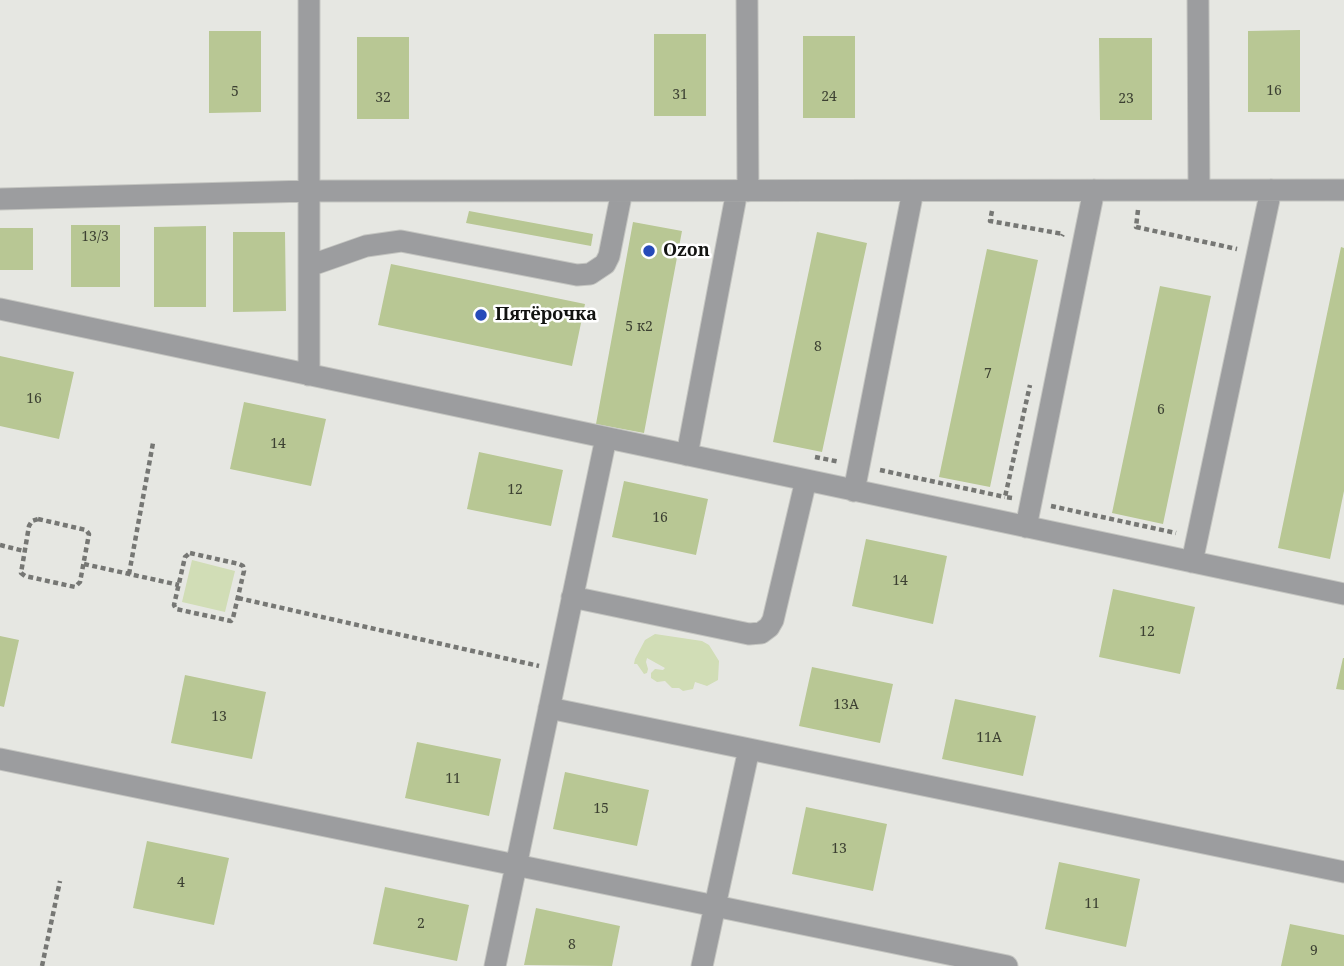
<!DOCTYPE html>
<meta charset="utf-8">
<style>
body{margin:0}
canvas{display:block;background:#e6e7e2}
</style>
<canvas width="1344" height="966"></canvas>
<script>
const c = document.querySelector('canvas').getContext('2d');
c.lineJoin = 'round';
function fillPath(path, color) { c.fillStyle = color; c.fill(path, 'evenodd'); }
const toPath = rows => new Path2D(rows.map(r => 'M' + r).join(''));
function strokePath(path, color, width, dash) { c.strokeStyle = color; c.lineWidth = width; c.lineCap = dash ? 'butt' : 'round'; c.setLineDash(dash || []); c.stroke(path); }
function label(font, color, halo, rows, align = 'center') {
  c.font = font + ' "Noto Serif",serif'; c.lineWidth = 5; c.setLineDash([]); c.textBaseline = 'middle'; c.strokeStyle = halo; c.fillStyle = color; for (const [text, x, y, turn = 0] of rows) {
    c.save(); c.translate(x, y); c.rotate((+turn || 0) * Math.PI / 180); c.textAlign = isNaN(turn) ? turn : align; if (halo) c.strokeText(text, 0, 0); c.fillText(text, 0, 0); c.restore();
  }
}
const green = toPath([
 [192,560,235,571,225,612,182,602],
 [655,634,702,641,709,645,719,661,718,680,707,686,695,682,693,689,683,691,679,688,672,688,665,681,657,682,651,678,651,673,655,669,663,670,665,668,647,658,646,662,648,669,647,673,644,674,637,664,634,664,635,659,645,640]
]);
const building = toPath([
 [1300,30,1300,112,1248,112,1248,31],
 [209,31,261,31,261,112,209,113],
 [654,34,706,34,706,116,654,116],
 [803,36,855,36,855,118,803,118],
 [357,37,409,37,409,119,357,119],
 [1099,38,1152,38,1152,120,1100,120],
 [469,211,593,234,591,246,466,223],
 [633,222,682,231,644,433,596,424],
 [71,225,120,225,120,287,71,287],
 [206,226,206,307,154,307,154,227],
 [0,228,33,228,33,270,0,270],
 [233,232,285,232,286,311,233,312],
 [817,232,867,243,822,452,773,442],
 [1341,247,1344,248,1344,491,1330,559,1278,548],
 [987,249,1038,260,990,487,939,477],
 [391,264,585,304,572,366,378,325],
 [1160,286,1211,296,1163,524,1112,513],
 [0,356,74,372,59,439,0,426],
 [244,402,326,419,311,486,230,469],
 [479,452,563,470,551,526,467,509],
 [624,481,708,499,696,555,612,537],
 [866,539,947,556,933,624,852,606],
 [1113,589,1195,607,1180,674,1099,657],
 [0,636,19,640,4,707,0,706],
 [1343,658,1344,658,1344,690,1336,689],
 [812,667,893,684,880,743,799,726],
 [185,675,266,692,252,759,171,743],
 [955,699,1036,716,1023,776,942,759],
 [417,742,501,759,489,816,405,798],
 [565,772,649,790,637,846,553,829],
 [806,807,887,824,873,891,792,874],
 [147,841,229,858,214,925,133,908],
 [1059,862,1140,879,1126,947,1045,929],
 [385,887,469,905,457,961,373,944],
 [536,908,620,926,612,966,524,965],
 [1290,924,1344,935,1344,966,1281,966]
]);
const path = toPath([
 [1138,210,1136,227,1237,249],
 [992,211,990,221,1063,234,1062,236],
 [815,457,840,462],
 [880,470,1005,497],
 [1012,498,1005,497,1030,385],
 [1051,506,1176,533],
 [38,519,86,530,89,534,80,582,75,587,25,576,21,573,29,526,32,521,38,519],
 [0,545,24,551],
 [190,553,239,564,243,566,244,571,233,618,231,621,176,609,174,605,185,557,190,553],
 [84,564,179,585],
 [129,574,153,443],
 [238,598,539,666],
 [42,966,60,881]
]);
const minor = toPath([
 [309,0,309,375],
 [747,0,748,191],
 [1198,0,1199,190],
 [0,199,309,191,1344,190],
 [309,266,366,246,401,241,577,275,590,274,605,264,609,256,622,191],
 [0,309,1344,594],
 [687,455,737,191],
 [854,491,913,191],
 [1026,527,1094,190],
 [1192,562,1271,190],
 [572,597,749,634,761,633,769,627,773,620,806,480],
 [549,708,749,749,702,966],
 [749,749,1344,872],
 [0,759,1007,966],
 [495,966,606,438]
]);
const markers = [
 [649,251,7,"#254ab9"],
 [481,315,7,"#254ab9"]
];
const numberNames = [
 ["16",1274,91],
 ["5",235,92],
 ["31",680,95],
 ["24",829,97],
 ["32",383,98],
 ["23",1126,99],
 ["13/3",95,237],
 ["5 к2",639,327],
 ["8",818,347],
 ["7",988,374],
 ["16",34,399],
 ["6",1161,410],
 ["14",278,444],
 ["12",515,490],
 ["16",660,518],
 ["14",900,581],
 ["12",1147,632],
 ["13А",846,705],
 ["13",219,717],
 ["11А",989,738],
 ["11",453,779],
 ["15",601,809],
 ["13",839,849],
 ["4",181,883],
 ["11",1092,904],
 ["2",421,924],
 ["8",572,945],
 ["9",1314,951]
];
const poiNames = [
 ["Ozon",663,251],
 ["Пятёрочка",495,315]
];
fillPath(green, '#d1ddb6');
fillPath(building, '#b8c794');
strokePath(minor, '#c4c5c1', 23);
strokePath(path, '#767774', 4.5, [5, 3.5]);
strokePath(minor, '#9c9d9f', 21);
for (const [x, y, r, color] of markers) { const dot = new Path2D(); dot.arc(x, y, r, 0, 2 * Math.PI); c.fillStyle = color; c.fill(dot); strokePath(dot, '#fff', 2.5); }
label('14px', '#3c4032', null, numberNames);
label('bold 18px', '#121311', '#fff', poiNames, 'left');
</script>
